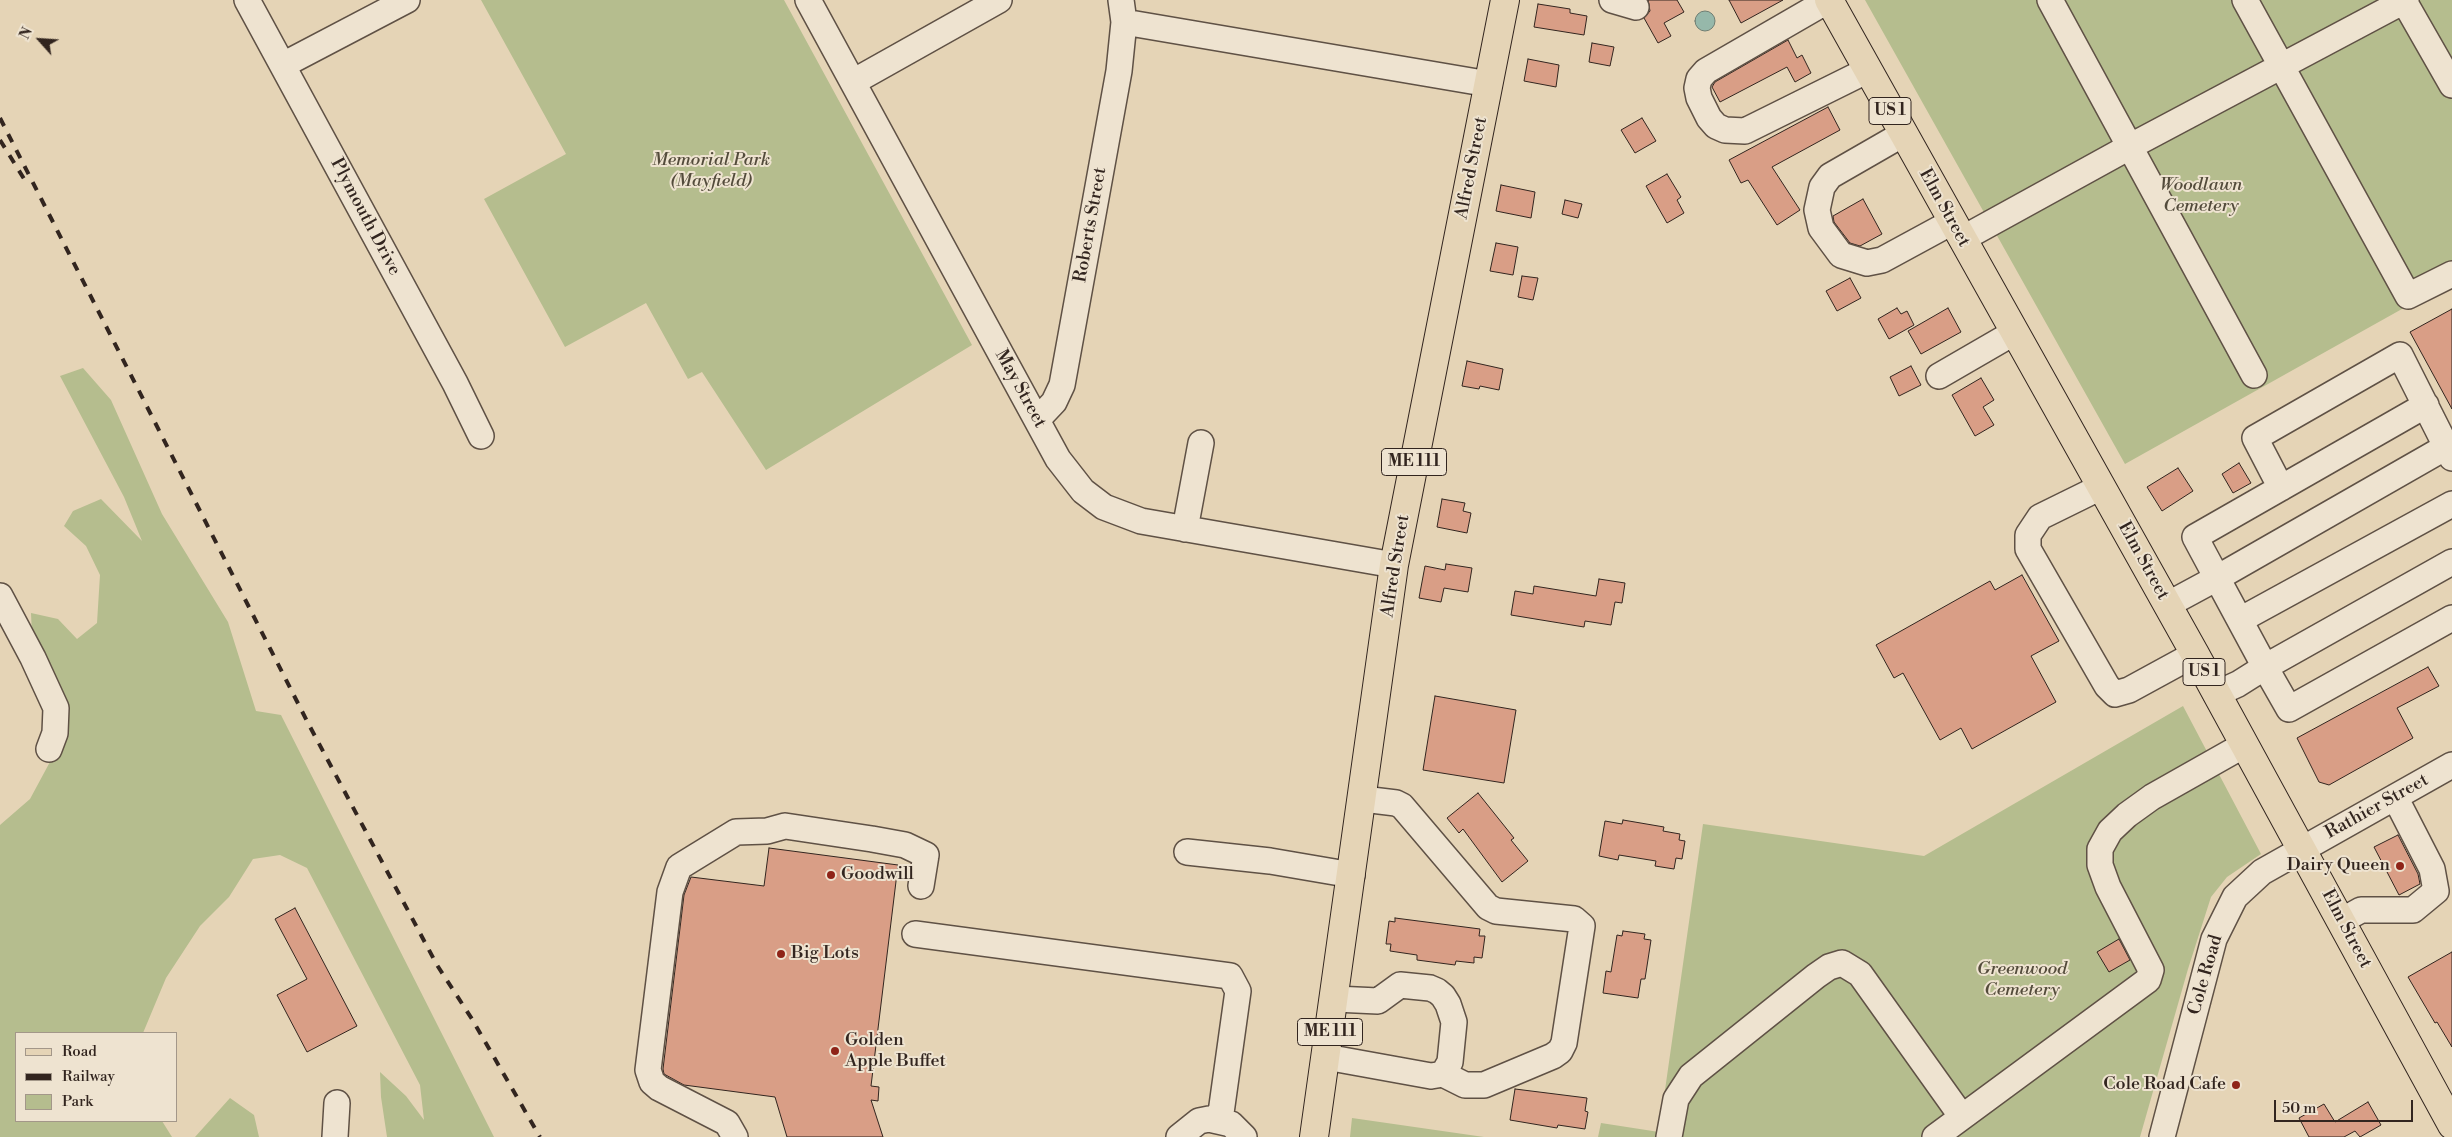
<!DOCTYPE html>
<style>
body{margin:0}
#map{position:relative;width:2452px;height:1137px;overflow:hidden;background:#e5d4b6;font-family:"Libre Bodoni",serif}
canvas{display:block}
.legend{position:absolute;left:15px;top:1032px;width:162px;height:90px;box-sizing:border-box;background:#eee3d0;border:1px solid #a39789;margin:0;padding:6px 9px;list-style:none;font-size:15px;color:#32251f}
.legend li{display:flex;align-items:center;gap:10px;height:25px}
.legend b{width:25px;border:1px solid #a39789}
.north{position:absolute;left:15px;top:15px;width:50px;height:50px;-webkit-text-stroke:4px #eee3d0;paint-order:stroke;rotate:296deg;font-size:14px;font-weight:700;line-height:20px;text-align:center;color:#32251f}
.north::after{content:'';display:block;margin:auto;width:18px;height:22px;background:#32251f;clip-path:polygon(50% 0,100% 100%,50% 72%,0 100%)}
.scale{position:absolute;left:2274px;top:1100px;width:139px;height:22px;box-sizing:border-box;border:2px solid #32251f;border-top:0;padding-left:6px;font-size:15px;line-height:18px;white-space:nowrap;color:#32251f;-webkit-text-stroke:4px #eee3d0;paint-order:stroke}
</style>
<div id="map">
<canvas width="2452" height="1137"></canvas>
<ul class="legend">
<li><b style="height:6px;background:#e5d4b6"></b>Road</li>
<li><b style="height:6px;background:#32251f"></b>Railway</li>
<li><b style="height:14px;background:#b5bd8e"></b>Park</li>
</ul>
<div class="north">N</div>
<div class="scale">50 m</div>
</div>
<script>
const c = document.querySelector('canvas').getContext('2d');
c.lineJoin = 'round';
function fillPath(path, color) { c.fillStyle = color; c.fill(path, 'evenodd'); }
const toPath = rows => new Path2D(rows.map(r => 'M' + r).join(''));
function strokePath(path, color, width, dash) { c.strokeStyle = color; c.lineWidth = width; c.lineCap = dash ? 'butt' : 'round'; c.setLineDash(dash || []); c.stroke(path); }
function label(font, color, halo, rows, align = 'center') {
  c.font = font + ' "Libre Bodoni",serif'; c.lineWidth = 4; c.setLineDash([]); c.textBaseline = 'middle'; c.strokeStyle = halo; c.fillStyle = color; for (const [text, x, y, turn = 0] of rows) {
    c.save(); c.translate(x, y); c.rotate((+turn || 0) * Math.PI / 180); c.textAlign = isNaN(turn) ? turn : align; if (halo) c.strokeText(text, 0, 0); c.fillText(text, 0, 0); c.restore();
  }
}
const green = toPath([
 [481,0,784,0,972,345,766,470,702,372,688,379,646,303,565,347,484,199,566,154],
 [1865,0,2452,0,2452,281,2125,464],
 [83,368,111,400,162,514,228,622,256,711,281,715,494,1137,387,1137,381,1097,380,1072,406,1096,424,1120,420,1085,307,868,280,855,253,859,229,897,200,926,166,978,143,1033,16,1033,16,1121,162,1121,172,1137,0,1137,0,825,30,799,65,734,52,666,32,635,31,613,58,619,77,639,97,623,100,575,86,546,64,526,73,511,101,499,142,541,124,497,60,376],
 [2183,706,2261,854,2227,877,2211,897,2188,969,2140,1137,1598,1137,1601,1123,1659,1132,1703,824,1924,856],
 [230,1098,254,1115,259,1137,195,1137],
 [1352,1118,1484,1137,1350,1137]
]);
const water = toPath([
 '1695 21a10 10 0 1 1 20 0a10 10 0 1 1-20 0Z'
]);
const building = toPath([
 [1648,0,1677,0,1684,12,1664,23,1671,36,1658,43,1644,18,1650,11,1648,0],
 [1729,0,1783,0,1741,23,1729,0],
 [1538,4,1570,9,1570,13,1587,16,1584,35,1534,27,1538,4],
 [1788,40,1797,58,1802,55,1811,73,1795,82,1787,67,1720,102,1712,87,1715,82,1788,40],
 [1592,43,1614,47,1610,66,1589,62,1592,43],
 [1528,59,1559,65,1556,87,1524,81,1528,59],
 [1828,107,1840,130,1772,167,1800,210,1777,225,1748,180,1741,183,1729,160,1828,107],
 [1642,118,1656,141,1635,153,1621,130,1642,118],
 [1667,174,1681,197,1677,200,1684,213,1667,223,1646,186,1667,174],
 [1501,185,1535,192,1531,218,1496,211,1501,185],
 [1863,199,1882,234,1860,246,1850,243,1834,222,1833,216,1863,199],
 [1565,200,1582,204,1578,218,1562,214,1565,200],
 [1496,243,1518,247,1513,275,1490,271,1496,243],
 [1522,276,1538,278,1533,300,1518,297,1522,276],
 [1850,278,1861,298,1837,311,1826,291,1850,278],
 [1897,308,1901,314,1907,311,1914,325,1889,339,1878,319,1897,308],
 [1948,308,1961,332,1921,354,1908,331,1948,308],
 [2452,309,2452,409,2410,332,2452,309],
 [1467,361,1503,369,1499,390,1480,386,1479,389,1462,386,1467,361],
 [1911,366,1921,385,1899,396,1890,377,1911,366],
 [1981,378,1994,400,1983,407,1994,425,1975,436,1952,395,1981,378],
 [2239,463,2251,483,2233,493,2222,474,2239,463],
 [2178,468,2193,491,2162,511,2147,487,2178,468],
 [1442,499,1465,503,1463,511,1471,513,1467,533,1437,527,1442,499],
 [1446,564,1472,568,1468,592,1444,588,1441,602,1419,598,1425,566,1445,570,1446,564],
 [2022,575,2059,641,2031,656,2056,702,1972,749,1961,728,1940,740,1903,673,1894,678,1876,645,1990,581,1995,590,2022,575],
 [1599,579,1625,583,1622,603,1615,602,1611,625,1585,621,1584,627,1511,615,1515,591,1533,594,1534,586,1596,596,1599,579],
 [2428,667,2439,686,2397,708,2413,738,2329,785,2319,782,2297,738,2428,667],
 [1435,696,1516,710,1504,783,1423,770,1435,696],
 [1478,793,1514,838,1511,840,1528,861,1502,882,1463,829,1459,833,1447,818,1478,793],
 [1623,820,1664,827,1663,831,1680,834,1679,840,1685,841,1682,859,1676,858,1674,869,1655,866,1656,861,1619,855,1618,860,1599,856,1605,821,1622,824,1623,820],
 [2398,835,2418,874,2420,884,2399,895,2374,847,2398,835],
 [769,848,898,865,871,1086,879,1087,878,1101,871,1100,883,1137,787,1137,775,1097,684,1085,664,1074,663,1069,684,895,691,877,764,886,769,848],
 [295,908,357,1026,307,1052,277,995,307,979,275,919,295,908],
 [1395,918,1480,929,1479,936,1485,936,1482,958,1474,957,1474,963,1456,961,1455,965,1417,960,1417,955,1390,951,1391,944,1386,944,1389,921,1395,922,1395,918],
 [1623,931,1645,934,1644,939,1651,940,1645,979,1641,979,1638,998,1603,993,1606,971,1611,972,1617,935,1622,936,1623,931],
 [2119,939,2130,960,2109,972,2097,952,2119,939],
 [2452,952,2452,1047,2437,1022,2435,1023,2408,977,2452,952],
 [1515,1089,1587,1098,1585,1111,1588,1112,1585,1129,1558,1125,1557,1128,1510,1120,1515,1089],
 [2368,1102,2381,1125,2360,1137,2355,1131,2344,1137,2309,1137,2299,1118,2324,1104,2335,1122,2368,1102]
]);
const minor = toPath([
 [247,0,455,383,481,436],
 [808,0,1058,459,1083,491,1104,507,1141,521,1394,565],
 [1612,0,1636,7],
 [1829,0,1706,71,1699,79,1697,88,1699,98,1709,118,1716,126,1725,130,1745,131,1868,70],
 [2050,0,2254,375],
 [2245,0,2408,296,2452,274],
 [2404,1,2452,85],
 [1124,22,1489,84],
 [283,65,407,0],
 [853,82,999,0],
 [1903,134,1830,176,1822,187,1817,210,1821,228,1841,255,1867,263,1882,260,1952,222],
 [1962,239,2131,146,2406,0],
 [1939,376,2015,332],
 [2426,405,2195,537,2217,578,2446,447],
 [1037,420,1054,402,1062,385,1119,71,1124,22,1121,0],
 [2101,487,2040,517,2028,535,2028,549,2107,686,2115,694,2129,690,2195,654],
 [2281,488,2255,438,2400,355,2452,458],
 [1185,529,1201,443],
 [2452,562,2265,667,2289,709,2452,618],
 [0,596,33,658,56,708,55,733,49,749],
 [2167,605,2217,578,2265,667,2238,684,2216,694],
 [2240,620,2452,504],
 [1363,799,1396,803,1402,806,1488,907,1496,911,1574,919,1582,926,1564,1043,1560,1051,1553,1056,1484,1085,1465,1085,1443,1074],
 [1187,852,1270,861,1352,875],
 [921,886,926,855],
 [2341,921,2361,910,2413,910,2436,891,2432,869,2395,797],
 [915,934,1230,976,1238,991,1220,1120],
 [1326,1057,1431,1076,1443,1074,1450,1062,1454,1022,1448,1004,1443,996,1437,991,1430,988,1400,985,1378,1001,1335,999],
 [335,1137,337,1103],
 [735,1137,727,1123,659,1088,652,1082,648,1070,670,892,679,867,736,832,767,831,785,826,872,839,905,845,926,855],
 [1179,1137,1199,1121,1209,1119,1231,1124,1244,1137],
 [1669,1137,1676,1099,1691,1076,1816,976,1829,967,1842,963,1860,974,1962,1117],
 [1935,1137,2148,980,2151,970,2108,887,2100,865,2100,849,2110,831,2127,815,2152,797,2244,745],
 [2162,1137,2214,939,2235,897,2262,872,2452,765]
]);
const major = toPath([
 [1829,0,2195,654,2452,1125],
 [1314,1137,1394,565,1505,0]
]);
const rail = toPath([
 [0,118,308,723,437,965,472,1019,540,1137],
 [0,140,26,182]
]);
const markers = [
 [2400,866,5,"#8f2418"],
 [831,875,5,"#8f2418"],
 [781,954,5,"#8f2418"],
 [835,1051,5,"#8f2418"],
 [2236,1085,5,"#8f2418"]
];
const shields = [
 [1890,111,42],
 [1414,462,65],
 [2204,672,42],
 [1330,1032,65]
];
const shieldNames = [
 ["US 1",1890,111],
 ["ME 111",1414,462],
 ["US 1",2204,672],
 ["ME 111",1330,1032]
];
const parkNames = [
 ["Memorial Park",711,161],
 ["(Mayfield)",711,182],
 ["Woodlawn",2201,186],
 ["Cemetery",2201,207],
 ["Greenwood",2022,970],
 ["Cemetery",2022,991]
];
const streetNames = [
 ["Alfred Street",1472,168,-79],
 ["Elm Street",1944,208,61],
 ["Plymouth Drive",365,217,62],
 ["Roberts Street",1091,225,-80],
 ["May Street",1020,389,61],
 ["Elm Street",2143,561,61],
 ["Alfred Street",1396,566,-81],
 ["Rathier Street",2377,807,-29],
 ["Elm Street",2346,929,62],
 ["Cole Road",2206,975,-74]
];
const poiNames = [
 ["Dairy Queen",2390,866,"right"],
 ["Goodwill",841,875],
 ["Big Lots",791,954],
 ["Golden",845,1041],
 ["Apple Buffet",845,1062],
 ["Cole Road Cafe",2226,1085,"right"]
];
fillPath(green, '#b5bd8e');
fillPath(water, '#96b8aa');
strokePath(water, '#6e7d72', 1);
fillPath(building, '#d99e86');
strokePath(building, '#32251f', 1);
strokePath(minor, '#5f5145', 28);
strokePath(major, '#32251f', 30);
strokePath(minor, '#eee3d0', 25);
strokePath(major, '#e5d4b6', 28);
strokePath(rail, '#32251f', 4, [9, 9]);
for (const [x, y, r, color] of markers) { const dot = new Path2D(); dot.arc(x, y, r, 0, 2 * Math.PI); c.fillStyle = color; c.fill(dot); strokePath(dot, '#eee3d0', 2); }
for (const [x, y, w] of shields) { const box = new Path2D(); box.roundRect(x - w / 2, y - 13.5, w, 27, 4); c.fillStyle = '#eee3d0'; c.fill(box); strokePath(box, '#32251f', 1); }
label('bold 16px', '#32251f', null, shieldNames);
label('italic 18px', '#534b3b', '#eee3d0', parkNames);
label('18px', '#32251f', '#eee3d0', streetNames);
label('18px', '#32251f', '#eee3d0', poiNames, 'left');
</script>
